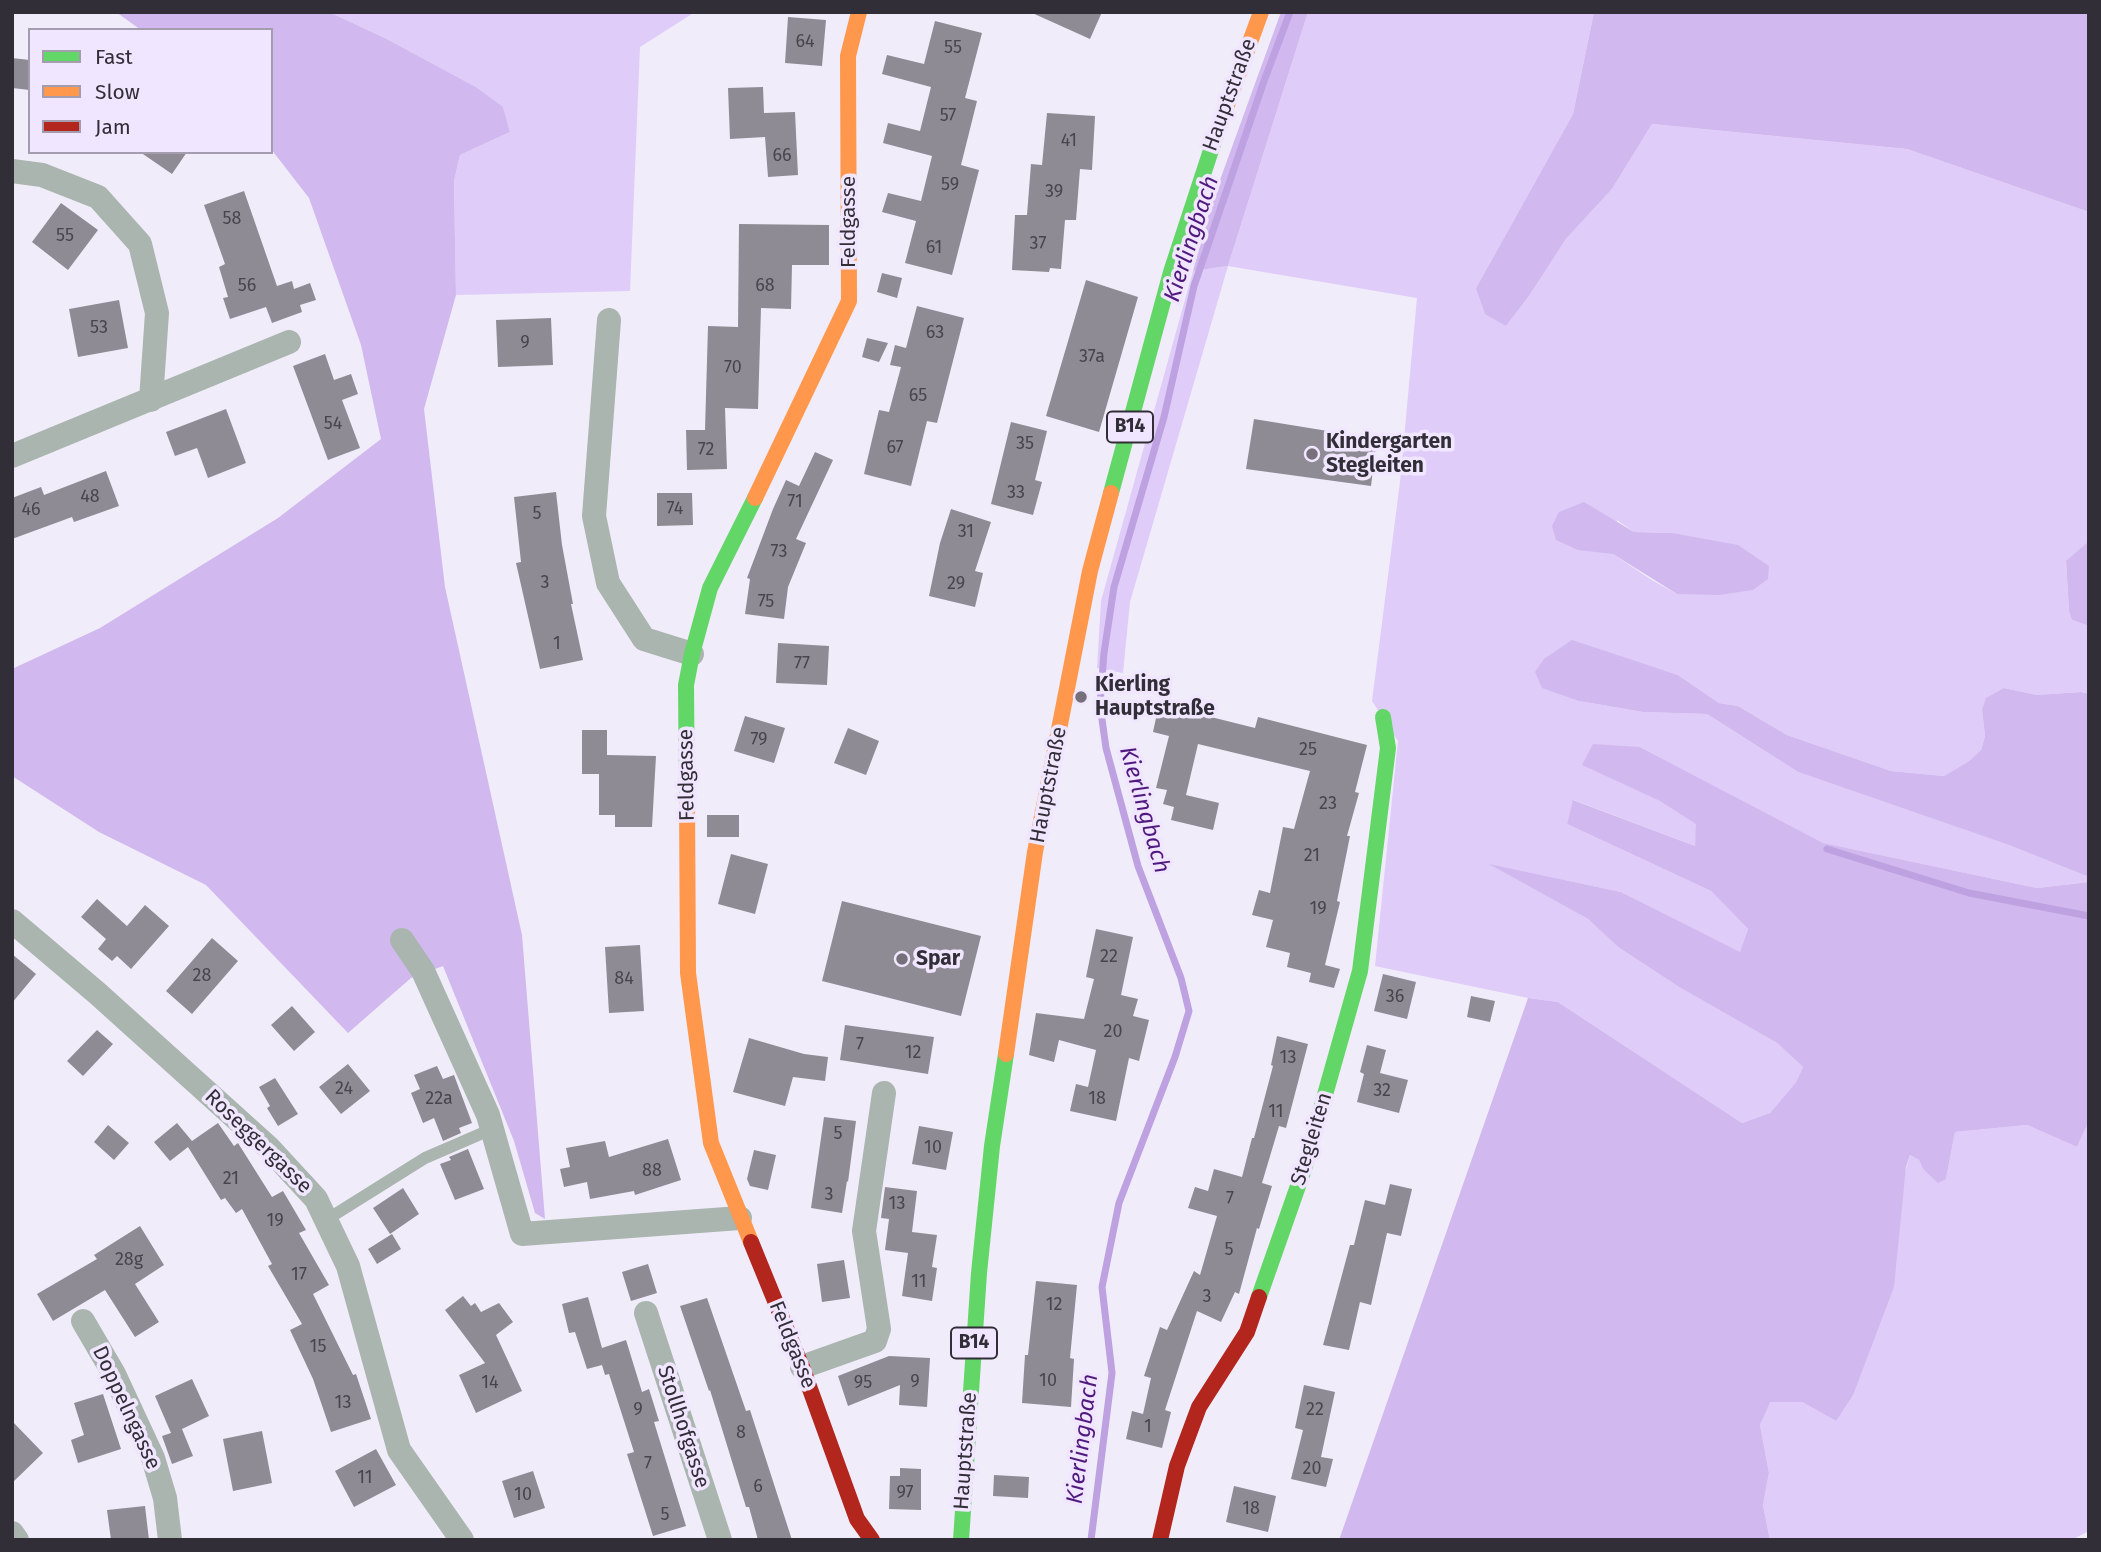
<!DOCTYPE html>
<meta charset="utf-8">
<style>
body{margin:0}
#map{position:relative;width:2101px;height:1552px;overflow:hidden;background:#f1ecf9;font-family:"Fira Sans",sans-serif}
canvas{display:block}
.frame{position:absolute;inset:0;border:14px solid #322e37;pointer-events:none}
.legend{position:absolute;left:28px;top:28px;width:245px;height:126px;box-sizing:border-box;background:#f0e6ff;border:2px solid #a49caf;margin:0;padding:9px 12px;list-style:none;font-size:21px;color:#322e37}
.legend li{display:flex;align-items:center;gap:14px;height:35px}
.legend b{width:35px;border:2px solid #a49caf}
</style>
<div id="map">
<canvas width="2101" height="1552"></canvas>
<div class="frame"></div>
<ul class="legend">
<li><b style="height:9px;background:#63d668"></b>Fast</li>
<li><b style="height:9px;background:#ff974d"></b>Slow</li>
<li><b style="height:9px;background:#b3261e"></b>Jam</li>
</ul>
</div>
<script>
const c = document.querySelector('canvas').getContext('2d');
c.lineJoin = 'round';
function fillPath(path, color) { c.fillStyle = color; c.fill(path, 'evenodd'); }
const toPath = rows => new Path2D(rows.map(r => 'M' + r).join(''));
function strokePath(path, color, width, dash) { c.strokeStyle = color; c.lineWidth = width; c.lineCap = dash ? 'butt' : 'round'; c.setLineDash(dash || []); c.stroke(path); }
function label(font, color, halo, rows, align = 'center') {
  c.font = font + ' "Fira Sans",sans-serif'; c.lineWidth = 7; c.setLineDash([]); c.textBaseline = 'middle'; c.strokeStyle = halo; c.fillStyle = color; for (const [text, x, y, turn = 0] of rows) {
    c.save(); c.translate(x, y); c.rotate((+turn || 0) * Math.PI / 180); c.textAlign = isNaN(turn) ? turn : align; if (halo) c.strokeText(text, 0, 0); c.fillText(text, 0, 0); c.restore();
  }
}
const green = toPath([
 [329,12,695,12,640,47,630,291,456,295,454,181,460,155,510,132,503,108,476,87,385,38],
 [1308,12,1594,12,1573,114,1476,288,1506,326,1529,296,1566,239,1612,189,1652,124,1907,149,2089,212,2089,541,2066,562,2069,611,2072,620,2089,626,2089,694,2081,692,2037,695,2004,688,1982,710,1985,736,1981,750,1969,761,1944,776,1891,771,1787,735,1738,706,1719,703,1678,675,1590,647,1579,701,1643,712,1707,714,1798,772,2013,846,2089,877,2089,882,2037,888,1822,843,1640,747,1658,800,1697,824,1695,846,1574,800,1567,824,1711,891,1748,929,1740,953,1621,892,1492,865,1588,919,1618,947,1679,987,1777,1043,1803,1067,1796,1082,1770,1113,1742,1123,1558,1002,1528,998,1375,966,1398,741,1372,701,1400,482,1417,298,1228,266,1130,602,1123,673,1097,668,1101,601,1193,271,1228,266],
 [1617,520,1634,532,1672,533,1677,594,1650,579,1613,554],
 [2089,1121,2089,1531,2071,1540,1770,1540,1763,1505,1769,1473,1760,1425,1769,1402,1802,1402,1836,1421,1910,1155,1919,1160,1923,1169,1946,1179,1955,1132,2027,1125,2077,1147]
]);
const forest = toPath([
 [116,12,329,12,385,38,476,87,503,107,510,132,460,155,454,181,456,295,424,409,445,587,522,935,545,1219,535,1213,514,1141,443,966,411,978,348,1033,206,885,99,832,12,776,12,669,100,628,278,518,381,439,361,345,309,198,271,149,271,30,141,30],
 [1281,12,1308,12,1228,266,1193,271,1212,202],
 [1594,12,2089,12,2089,212,1907,149,1652,124,1612,189,1566,239,1529,296,1506,326,1485,314,1476,288,1573,114],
 [1584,502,1634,532,1672,533,1738,545,1769,566,1768,579,1753,590,1719,595,1677,594,1613,554,1578,550,1556,540,1552,526,1559,512],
 [2089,541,2089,626,2072,620,2069,611,2066,561],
 [1572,640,1678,675,1719,703,1738,706,1787,735,1891,771,1944,776,1969,761,1981,750,1985,736,1982,710,1986,698,2004,688,2037,695,2081,692,2089,694,2089,877,2012,846,1798,772,1707,714,1643,712,1579,701,1542,688,1535,672,1544,659],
 [1593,744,1640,747,1823,843,2037,888,2089,882,2089,1121,2077,1147,2027,1125,1955,1132,1946,1179,1938,1183,1923,1169,1919,1160,1910,1155,1906,1167,1894,1287,1853,1395,1836,1421,1802,1402,1770,1402,1760,1425,1769,1473,1763,1505,1770,1540,1339,1540,1528,998,1558,1002,1742,1123,1770,1113,1796,1082,1803,1067,1777,1043,1679,987,1618,947,1588,919,1489,864,1621,892,1740,952,1748,929,1711,891,1567,824,1573,800,1695,846,1696,824,1658,800,1582,765]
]);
const stream = toPath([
 [1827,849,1969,893,2089,916],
 [1091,1540,1112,1373,1102,1287,1119,1203,1175,1057,1189,1011,1181,978,1138,866,1106,748,1100,705,1104,653,1114,587,1164,417,1194,286,1264,81,1290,12]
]);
const building = toPath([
 [1030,12,1102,12,1090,39],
 [788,17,826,20,822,66,785,63],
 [935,21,982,33,965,98,977,101,961,165,979,170,952,275,905,263,916,221,882,212,888,193,921,201,932,156,883,143,888,123,920,131,931,87,882,74,887,55,924,64],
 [12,58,30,60,30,90,12,88],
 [763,87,764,113,795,112,798,175,768,177,765,137,730,139,728,88],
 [1047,113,1095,116,1092,170,1080,169,1076,220,1065,220,1061,269,1050,268,1049,272,1012,270,1015,215,1027,215,1031,164,1042,165],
 [140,152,187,152,172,174],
 [244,191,277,286,292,281,294,289,310,283,316,300,300,305,302,312,272,323,266,307,230,319,223,298,228,297,219,267,225,264,204,205],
 [61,203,98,230,68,270,32,242],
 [739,224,829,225,829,265,792,265,791,309,761,308,758,409,725,408,727,469,687,470,686,430,705,430,708,326,738,327],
 [882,273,902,278,897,298,877,292],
 [1086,280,1138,297,1099,432,1046,416],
 [119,300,128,348,78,357,69,309],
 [917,306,964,318,937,423,927,421,911,486,864,474,879,410,889,412,901,367,890,365,895,345,906,348],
 [551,318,553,365,498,367,496,320],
 [867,338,888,343,879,362,862,357],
 [325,354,334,380,351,374,358,394,342,400,360,448,328,460,293,366],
 [226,409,246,463,208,478,197,448,175,456,166,432],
 [1254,419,1377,439,1371,486,1246,469],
 [1011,422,1047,431,1035,480,1042,482,1033,515,991,504],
 [815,452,833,460,796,539,806,543,788,587,784,619,745,614,750,579,747,578,773,509,786,480,799,486],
 [106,471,119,506,74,522,72,517,12,539,12,498,41,487,44,495],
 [556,492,562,545,573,604,571,604,583,660,540,669,516,563,521,562,514,497],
 [657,493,692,493,693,525,657,526],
 [951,509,991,522,975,571,983,573,975,607,929,596,940,543],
 [778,643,829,646,827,685,776,683],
 [1159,704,1255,728,1258,717,1367,745,1355,792,1359,793,1347,836,1350,836,1337,901,1340,902,1325,965,1340,969,1334,988,1309,982,1311,973,1287,967,1290,953,1266,947,1273,920,1252,915,1259,890,1270,893,1283,827,1294,829,1310,771,1198,744,1186,795,1219,803,1213,830,1171,820,1174,807,1163,804,1167,790,1156,788,1169,736,1153,732],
 [745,716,785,728,774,763,734,751],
 [848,728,879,741,866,775,834,763],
 [582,730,607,730,607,755,656,756,652,827,615,827,615,815,599,815,599,774,582,774],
 [707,815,739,815,739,837,707,837],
 [731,854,768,864,755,914,718,904],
 [97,899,127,926,145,905,169,926,131,969,117,956,112,961,98,949,106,939,81,917],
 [842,901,981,936,961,1016,822,981],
 [1096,929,1133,937,1121,995,1138,999,1133,1016,1149,1020,1139,1061,1129,1058,1116,1121,1070,1111,1076,1084,1088,1087,1096,1050,1059,1040,1054,1062,1029,1055,1036,1013,1084,1019,1094,979,1086,977],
 [212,938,238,961,192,1014,166,991],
 [640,945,644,1011,609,1013,605,947],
 [12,954,36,974,12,1003],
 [1383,974,1416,982,1407,1019,1374,1011],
 [1471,996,1495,1001,1490,1022,1467,1017],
 [292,1006,315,1032,294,1051,271,1025],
 [845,1025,934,1037,928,1074,840,1060],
 [97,1030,113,1044,83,1076,67,1061],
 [1277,1036,1308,1044,1286,1128,1279,1126,1262,1183,1272,1186,1259,1229,1257,1228,1239,1294,1235,1292,1221,1322,1197,1311,1165,1410,1171,1412,1162,1448,1126,1439,1132,1411,1143,1414,1151,1378,1144,1376,1160,1327,1167,1330,1194,1271,1200,1275,1217,1216,1188,1208,1195,1187,1208,1191,1214,1169,1242,1177,1252,1138,1254,1138,1273,1066,1271,1065],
 [749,1038,804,1054,828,1057,825,1081,793,1077,785,1106,733,1092],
 [1367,1045,1386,1050,1380,1073,1408,1080,1399,1113,1357,1102,1364,1074,1360,1072],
 [348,1064,370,1091,341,1114,319,1087],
 [437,1066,443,1079,454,1075,472,1123,459,1128,461,1133,443,1141,434,1118,423,1123,411,1093,420,1089,414,1075],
 [275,1078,298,1114,278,1126,267,1108,270,1106,259,1087],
 [824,1117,856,1121,848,1182,847,1181,842,1213,811,1208],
 [177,1123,192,1141,218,1123,234,1146,238,1143,272,1197,283,1191,306,1230,299,1233,329,1285,313,1294,353,1375,356,1374,371,1419,331,1432,313,1379,290,1330,302,1324,268,1266,272,1264,242,1209,236,1213,225,1198,221,1200,188,1147,170,1161,154,1142],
 [108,1125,129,1143,114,1160,94,1142],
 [919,1126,953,1132,946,1170,912,1164],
 [668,1139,681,1180,635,1195,634,1191,590,1199,587,1182,564,1187,560,1169,570,1167,566,1148,605,1141,609,1157],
 [468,1149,484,1189,455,1200,440,1164,451,1160,449,1157],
 [754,1150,776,1155,768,1190,750,1186,747,1179],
 [1390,1184,1412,1189,1401,1236,1387,1233,1371,1305,1360,1302,1349,1350,1323,1345,1350,1245,1354,1245,1365,1200,1385,1205],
 [885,1187,917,1191,912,1232,937,1235,932,1267,937,1268,932,1301,902,1296,908,1253,885,1250,889,1219,881,1218],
 [403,1188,419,1214,390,1234,373,1208],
 [140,1226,164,1265,135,1284,159,1322,135,1337,105,1290,53,1321,37,1294,97,1259,94,1255],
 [392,1234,401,1249,377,1264,368,1249],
 [844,1260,850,1298,822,1302,817,1264],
 [648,1264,657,1293,631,1301,622,1272],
 [1036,1281,1077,1285,1070,1358,1074,1359,1071,1407,1022,1403,1025,1355,1028,1355],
 [463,1296,471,1306,475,1303,481,1312,499,1303,513,1322,496,1335,522,1391,476,1413,459,1375,485,1363,445,1310],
 [588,1297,602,1348,626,1340,642,1392,649,1389,659,1421,654,1422,686,1526,653,1536,627,1454,634,1452,609,1374,605,1375,602,1365,587,1369,575,1332,569,1333,562,1304],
 [707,1298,746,1411,750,1410,792,1540,758,1540,749,1507,746,1507,710,1390,709,1391,680,1306],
 [889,1356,930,1358,927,1407,899,1405,900,1385,848,1406,838,1376],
 [192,1379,209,1416,182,1429,193,1456,172,1464,162,1436,171,1433,155,1396],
 [1304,1385,1335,1392,1321,1457,1333,1459,1326,1487,1291,1479,1303,1430,1295,1428],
 [103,1394,121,1449,78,1463,71,1440,84,1435,74,1403],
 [12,1421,43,1453,12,1483],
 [262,1431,272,1483,233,1491,223,1439],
 [376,1449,396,1485,354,1507,335,1471],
 [900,1468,921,1469,921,1510,889,1509,890,1476,900,1476],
 [533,1471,545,1508,514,1518,502,1481],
 [994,1475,1029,1477,1028,1498,993,1496],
 [1234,1486,1276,1496,1268,1532,1226,1522],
 [145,1506,149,1540,111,1540,107,1510]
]);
const lane = toPath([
 [326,1220,425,1158,492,1129]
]);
const street = toPath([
 [12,171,42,175,98,197,140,244,157,313,151,400],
 [609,320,594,516,608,583,644,639,692,654],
 [12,456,289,342],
 [12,921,97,993,269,1148,316,1199,348,1266,399,1450,462,1540],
 [402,940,423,971,488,1115,522,1234,740,1218],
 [646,1313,720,1540],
 [83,1321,114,1374,153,1458,165,1498,170,1540],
 [802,1367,875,1341,879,1329,864,1231,884,1093],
 [12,1533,17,1540]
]);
const fast = toPath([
 [1111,493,1171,272,1215,138],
 [687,799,686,685,692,654,710,588,755,498],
 [1259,1297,1304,1169,1360,971,1388,748,1383,717],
 [961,1540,979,1273,992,1146,1006,1054]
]);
const slow = toPath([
 [1215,138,1261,12],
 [755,498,849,301,848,56,859,12],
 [687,799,688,973,711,1143,751,1242],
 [1006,1054,1035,852,1090,571,1111,493]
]);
const jam = toPath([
 [751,1242,802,1367,857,1519,872,1540],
 [1160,1540,1177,1466,1199,1407,1247,1332,1259,1297]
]);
const markers = [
 [1312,454,7,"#75707b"],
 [1081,697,7,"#75707b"],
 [902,959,7,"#75707b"]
];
const numberNames = [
 ["64",805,42],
 ["55",953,48],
 ["57",948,116],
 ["41",1069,141],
 ["66",782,156],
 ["59",950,185],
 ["39",1054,192],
 ["58",232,219],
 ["55",65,236],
 ["37",1038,244],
 ["61",934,248],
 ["56",247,286],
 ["68",765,286],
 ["53",99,328],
 ["63",935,333],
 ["9",525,343],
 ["37a",1092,357],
 ["70",733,368],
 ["65",918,396],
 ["54",333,424],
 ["35",1025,444],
 ["67",895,448],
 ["72",706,450],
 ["33",1016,493],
 ["48",90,497],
 ["71",795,502],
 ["74",675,509],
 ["46",31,510],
 ["5",537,514],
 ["31",966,532],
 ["73",779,552],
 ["3",545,583],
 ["29",956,584],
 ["75",766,602],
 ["1",557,644],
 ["77",802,664],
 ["79",759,740],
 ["25",1308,750],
 ["23",1328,804],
 ["21",1312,856],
 ["19",1318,909],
 ["22",1109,957],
 ["28",202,976],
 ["84",624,979],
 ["36",1395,997],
 ["20",1113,1032],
 ["7",860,1045],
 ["12",913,1053],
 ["13",1288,1058],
 ["24",344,1089],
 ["32",1382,1091],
 ["22a",439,1099],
 ["18",1097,1099],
 ["11",1276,1112],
 ["5",838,1134],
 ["10",933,1148],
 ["88",652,1171],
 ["21",231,1179],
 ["3",829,1195],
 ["7",1230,1199],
 ["13",897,1204],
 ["19",275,1221],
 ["5",1229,1250],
 ["28g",129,1260],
 ["17",299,1275],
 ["11",919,1282],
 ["3",1207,1297],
 ["12",1054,1305],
 ["15",318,1347],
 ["10",1048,1381],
 ["9",915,1382],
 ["14",490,1383],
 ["95",863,1383],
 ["13",343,1403],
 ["9",638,1410],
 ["22",1315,1410],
 ["1",1148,1427],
 ["8",741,1433],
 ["7",648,1464],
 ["20",1312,1469],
 ["11",365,1478],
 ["6",758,1487],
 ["97",905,1493],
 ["10",523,1495],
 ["18",1251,1509],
 ["5",665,1515]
];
const shields = [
 [1130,427,46],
 [974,1343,46]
];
const shieldNames = [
 ["B14",1130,427],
 ["B14",974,1343]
];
const streetNames = [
 ["Hauptstraße",1230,95,-70],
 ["Feldgasse",849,222,-90],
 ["Feldgasse",687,775,-91],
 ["Hauptstraße",1049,785,-79],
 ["Stegleiten",1312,1139,-73],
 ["Roseggergasse",258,1142,44],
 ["Feldgasse",792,1345,68],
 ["Doppelngasse",126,1408,65],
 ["Stollhofgasse",683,1427,72],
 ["Hauptstraße",966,1451,-86]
];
const poiNames = [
 ["Kindergarten",1326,442],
 ["Stegleiten",1326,466],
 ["Kierling",1095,685],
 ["Hauptstraße",1095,709],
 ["Spar",916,959]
];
const waterNames = [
 ["Kierlingbach",1192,239,-72],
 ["Kierlingbach",1144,810,74],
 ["Kierlingbach",1083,1439,-83]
];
fillPath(green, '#dfccf9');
fillPath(forest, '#d1b9ef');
strokePath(stream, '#bda1e0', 7);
fillPath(building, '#8f8b95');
strokePath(lane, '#a9b5ae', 12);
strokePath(street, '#a9b5ae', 24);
strokePath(fast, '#63d668', 16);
strokePath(slow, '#ff974d', 16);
strokePath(jam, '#b3261e', 16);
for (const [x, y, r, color] of markers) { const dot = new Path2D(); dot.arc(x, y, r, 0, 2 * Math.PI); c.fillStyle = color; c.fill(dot); strokePath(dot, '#f0e6ff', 2.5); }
label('18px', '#49454e', null, numberNames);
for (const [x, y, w] of shields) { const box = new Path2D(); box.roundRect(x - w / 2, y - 15.5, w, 31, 5); c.fillStyle = '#f0e6ff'; c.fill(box); strokePath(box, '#322e37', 2); }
label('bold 19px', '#322e37', null, shieldNames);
label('21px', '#322e37', '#f0e6ff', streetNames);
label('bold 21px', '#322e37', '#f0e6ff', poiNames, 'left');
label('italic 23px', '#50197e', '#f0e6ff', waterNames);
</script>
